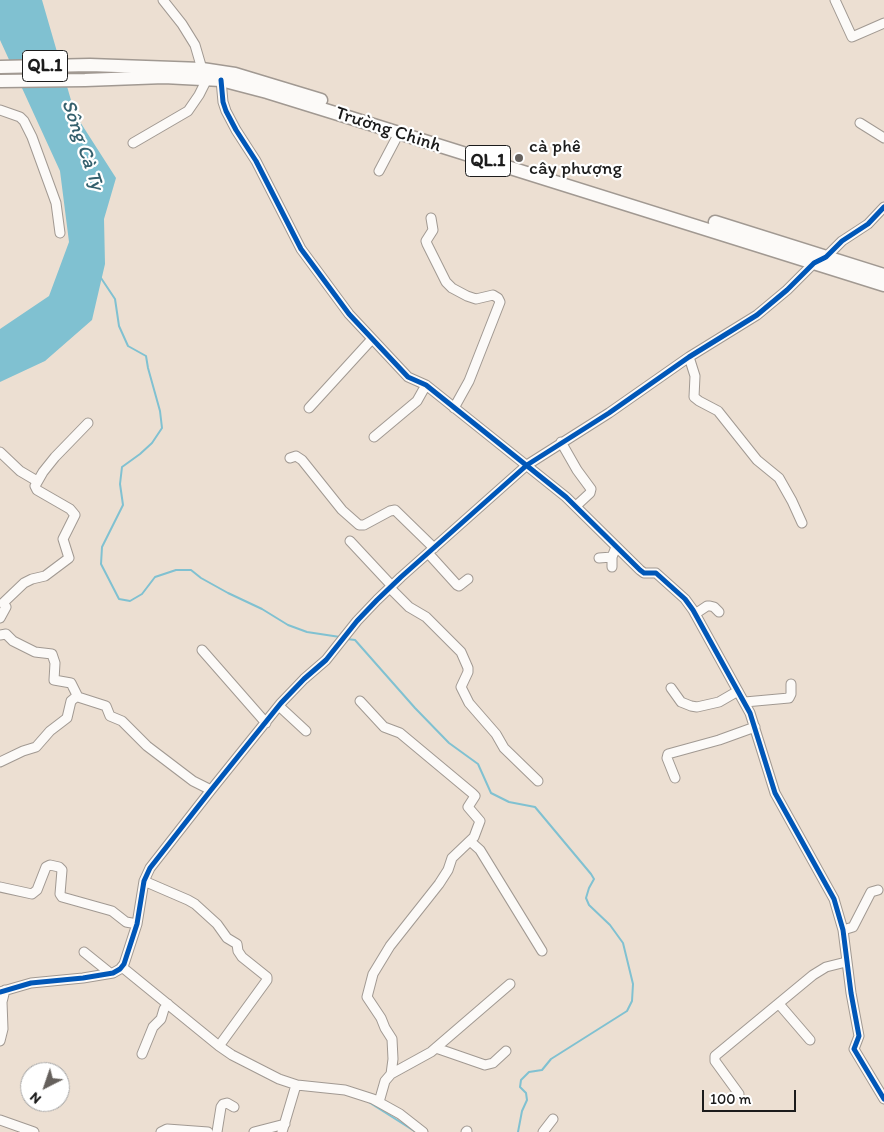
<!DOCTYPE html>
<meta charset="utf-8">
<style>
body{margin:0}
#map{position:relative;width:884px;height:1132px;overflow:hidden;background:#ecdfd2;font-family:Itim,sans-serif}
canvas{display:block}
.north{position:absolute;left:20px;top:1062px;width:50px;height:50px;box-sizing:border-box;background:#fff;border:1px solid #a4a4a4;border-radius:50%;rotate:221deg;font-size:14px;font-weight:700;line-height:20px;text-align:center;color:#1c1c1c}
.north::after{content:'';display:block;margin:auto;width:18px;height:22px;background:#65605c;clip-path:polygon(50% 0,100% 100%,50% 72%,0 100%)}
.scale{position:absolute;left:702px;top:1090px;width:94px;height:22px;box-sizing:border-box;border:2px solid #1c1c1c;border-top:0;padding-left:6px;font-size:15px;line-height:18px;white-space:nowrap;color:#1c1c1c;-webkit-text-stroke:4px #fff;paint-order:stroke}
</style>
<div id="map">
<canvas width="884" height="1132"></canvas>
<div class="north">N</div>
<div class="scale">100 m</div>
</div>
<script>
const c = document.querySelector('canvas').getContext('2d');
c.lineJoin = 'round';
function fillPath(path, color) { c.fillStyle = color; c.fill(path, 'evenodd'); }
const toPath = rows => new Path2D(rows.map(r => 'M' + r).join(''));
function strokePath(path, color, width, dash) { c.strokeStyle = color; c.lineWidth = width; c.lineCap = dash ? 'butt' : 'round'; c.setLineDash(dash || []); c.stroke(path); }
function label(font, color, halo, rows, align = 'center') {
  c.font = font + ' Itim,sans-serif'; c.lineWidth = 4.5; c.setLineDash([]); c.textBaseline = 'middle'; c.strokeStyle = halo; c.fillStyle = color; for (const [text, x, y, turn = 0] of rows) {
    c.save(); c.translate(x, y); c.rotate((+turn || 0) * Math.PI / 180); c.textAlign = isNaN(turn) ? turn : align; if (halo) c.strokeText(text, 0, 0); c.fillText(text, 0, 0); c.restore();
  }
}
const water = toPath([
 [0,0,42,0,75,114,116,178,104,219,105,264,92,320,45,361,0,382,0,329,49,296,69,242,60,171,0,40]
]);
const stream = toPath([
 [101,278,115,299,119,326,128,346,146,356,148,368,160,411,162,428,152,443,140,454,122,467,120,484,123,505,102,547,101,564,119,599,130,601,142,594,155,577,176,570,191,570,201,578,228,593,262,609,288,625,307,632,340,637],
 [347,639,355,640,415,708,449,743,478,764,491,793,509,802,535,807,591,874,594,879,589,888,586,898,589,905,610,925,623,943,633,984,632,1001,627,1011,551,1059,542,1070,529,1072,521,1080,520,1087,526,1093,527,1100,522,1111,518,1132],
 [257,1072,268,1078],
 [367,1101,416,1132]
]);
const minor = toPath([
 [163,0,182,24,195,45,202,69],
 [835,0,852,37,884,23],
 [221,80,223,102,226,111,236,130,256,161,301,249,349,314,408,377,426,385,566,497,640,570,644,573,656,573,685,599,693,610,750,713,775,793,834,899,843,930,851,993,859,1036,854,1049,884,1099],
 [0,110,20,117,24,121,32,137,56,203,60,233],
 [860,123,884,138],
 [133,143,188,111,199,95,207,79],
 [379,171,399,133],
 [431,218,433,230,426,241,427,244,446,282,452,288,467,296,476,299,493,295,498,298,500,302,469,381,454,408],
 [689,357,695,376,694,397,699,401,718,411,757,460,779,478,792,501,802,523],
 [309,408,372,339],
 [374,437,417,401,426,385],
 [561,442,577,470,591,489,590,493,576,506],
 [0,452,20,471,37,481],
 [290,458,296,456,302,460,342,510,359,525,364,525,390,511,395,510,434,548],
 [350,541,392,586],
 [428,553,457,585,459,586,468,579],
 [599,558,612,557],
 [612,567,612,557,616,547],
 [390,588,409,607,426,617,461,652,468,668,468,672,461,687,469,703,496,734,504,748,538,781],
 [695,614,707,606,710,606,714,607,719,612],
 [0,618,6,607,3,603,24,583,32,579,45,576,69,558,63,539,75,515,70,509,37,490,35,486,43,472,55,457,88,423],
 [0,635,6,634,13,641,35,652,52,654,55,663,54,680,71,683,78,697,106,706,110,716,122,721,147,746,193,781,211,790],
 [202,650,266,723],
 [671,688,681,702,691,706,697,707,719,702,738,691],
 [360,701,384,727,400,733,472,793,475,796,468,807,480,821,474,837,452,858,448,870,439,884,390,946,373,974,367,997,381,1018,385,1028,392,1039,393,1059,391,1074],
 [745,702,789,698,791,694,791,684],
 [279,706,306,731],
 [0,762,23,751,36,747,50,731,67,718,71,701,77,696],
 [675,778,667,758,668,754,719,740,755,727],
 [470,841,480,850,542,951],
 [144,881,188,900,195,904,217,924,227,938,237,944,238,951,242,957,267,977,267,980,219,1046],
 [0,887,32,894,37,890,46,867,50,865,59,867,62,870,60,894,62,897,112,911,126,922,137,924],
 [843,930,853,927,871,892,878,890],
 [84,952,110,973],
 [122,967,219,1046,232,1055,279,1079,297,1085,345,1090,373,1099,400,1114,423,1132],
 [0,992,31,983,83,978,113,973,120,969,124,964,137,924,144,881,150,868,211,790,281,703,304,679,326,660,357,621,377,600,401,577,527,465,609,413,689,357,757,315,787,290,814,263,826,257,842,241,868,224,884,207],
 [779,1004,810,1040],
 [0,1041,3,1029,2,1002,5,990],
 [436,1048,485,1065,493,1063,506,1051],
 [142,1054,153,1027,161,1019,164,1009,168,1004],
 [739,1094,715,1061,715,1056,813,975,826,967,846,962],
 [379,1102,385,1081,391,1074,431,1052,510,984],
 [0,1120,34,1132],
 [161,1132,167,1129,208,1132],
 [217,1132,221,1107,223,1104,227,1103,234,1107],
 [254,1132,285,1124],
 [282,1132,296,1085],
 [466,1132,467,1131],
 [543,1132,553,1119]
]);
const highway = toPath([
 [0,67,90,65,202,69,235,74,321,100],
 [0,81,85,80,164,77,221,80,267,92,351,118,884,285],
 [715,222,884,275]
]);
const cycleway = toPath([
 [221,80,223,102,226,111,236,130,256,161,301,249,349,314,408,377,426,385,566,497,640,570,644,573,656,573,685,599,693,610,750,713,775,793,834,899,843,930,851,993,859,1036,854,1049,884,1099],
 [0,992,31,983,83,978,113,973,120,969,124,964,137,924,144,881,150,868,211,790,281,703,304,679,326,660,357,621,377,600,401,577,527,465,609,413,689,357,757,315,787,290,814,263,826,257,842,241,868,224,884,207]
]);
const markers = [
 [519,158,5,"#65605c"]
];
const shields = [
 [45,66,45],
 [488,161,45]
];
const shieldNames = [
 ["QL.1",45,66],
 ["QL.1",488,161]
];
const streetNames = [
 ["Trường Chinh",388,130,18]
];
const poiNames = [
 ["cà phê",529,147],
 ["cây phượng",529,169]
];
const waterNames = [
 ["Sông Cà Ty",82,145,71]
];
fillPath(water, '#80c1d1');
strokePath(stream, '#80c1d1', 2);
strokePath(minor, '#a19992', 11);
strokePath(highway, '#a19992', 15);
strokePath(minor, '#fcfaf8', 9);
strokePath(highway, '#fcfaf8', 12);
strokePath(cycleway, '#0057b8', 5);
for (const [x, y, r, color] of markers) { const dot = new Path2D(); dot.arc(x, y, r, 0, 2 * Math.PI); c.fillStyle = color; c.fill(dot); strokePath(dot, '#fff', 2); }
for (const [x, y, w] of shields) { const box = new Path2D(); box.roundRect(x - w / 2, y - 15.5, w, 31, 4); c.fillStyle = '#fff'; c.fill(box); strokePath(box, '#1c1c1c', 1); }
label('bold 18px', '#1c1c1c', null, shieldNames);
label('19px', '#1c1c1c', '#fff', streetNames);
label('19px', '#1c1c1c', '#fff', poiNames, 'left');
label('italic 20px', '#34606d', '#fff', waterNames);
</script>
